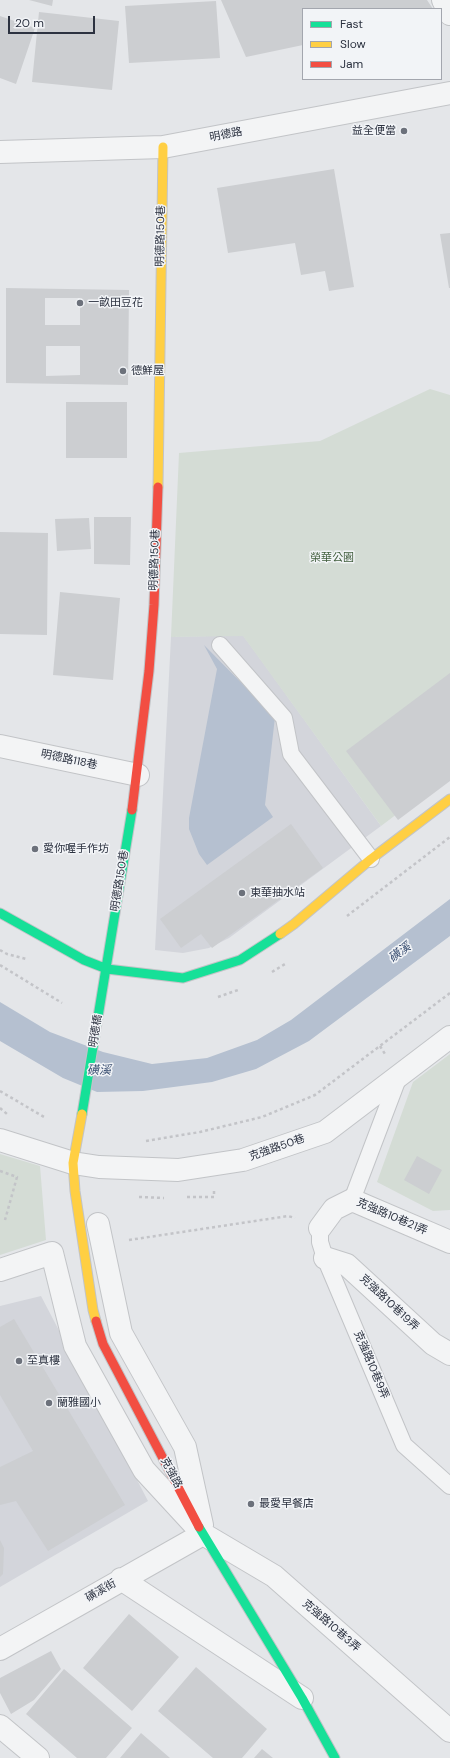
<!DOCTYPE html>
<meta charset="utf-8">
<style>
body{margin:0}
#map{position:relative;width:450px;height:1758px;overflow:hidden;background:#e4e6e9;font-family:"DM Sans",sans-serif}
canvas{display:block}
.legend{position:absolute;left:302px;top:8px;width:140px;height:72px;box-sizing:border-box;background:#f2f4f7;border:1px solid #a3a6ae;margin:0;padding:5px 7px;list-style:none;font-size:12px;color:#2c3240}
.legend li{display:flex;align-items:center;gap:8px;height:20px}
.legend b{width:20px;border:1px solid #a3a6ae}
.scale{position:absolute;left:8px;top:16px;width:87px;height:18px;box-sizing:border-box;border:2px solid #2c3240;border-top:0;padding-left:5px;font-size:12px;line-height:14px;white-space:nowrap;color:#2c3240;-webkit-text-stroke:3px #f2f4f7;paint-order:stroke}
</style>
<div id="map">
<canvas width="450" height="1758"></canvas>
<ul class="legend">
<li><b style="height:5px;background:#16e098"></b>Fast</li>
<li><b style="height:5px;background:#ffcf43"></b>Slow</li>
<li><b style="height:5px;background:#f24e42"></b>Jam</li>
</ul>
<div class="scale">20 m</div>
</div>
<script>
const c = document.querySelector('canvas').getContext('2d');
c.lineJoin = 'round';
function fillPath(path, color) { c.fillStyle = color; c.fill(path, 'evenodd'); }
const toPath = rows => new Path2D(rows.map(r => 'M' + r).join(''));
function strokePath(path, color, width, dash) { c.strokeStyle = color; c.lineWidth = width; c.lineCap = dash ? 'butt' : 'round'; c.setLineDash(dash || []); c.stroke(path); }
function label(font, color, halo, rows, align = 'center') {
  c.font = font + ' "DM Sans","Noto Sans TC",sans-serif'; c.lineWidth = 3; c.setLineDash([]); c.textBaseline = 'middle'; c.strokeStyle = halo; c.fillStyle = color; for (const [text, x, y, turn = 0] of rows) {
    c.save(); c.translate(x, y); c.rotate((+turn || 0) * Math.PI / 180); c.textAlign = isNaN(turn) ? turn : align; if (halo) c.strokeText(text, 0, 0); c.fillText(text, 0, 0); c.restore();
  }
}
const built = toPath([
 [243,635,381,826,229,938,209,948,183,953,155,950,171,637],
 [41,1296,148,1501,0,1587,0,1306]
]);
const green = toPath([
 [430,389,450,395,450,774,381,826,243,636,171,637,179,453,320,441],
 [450,1054,450,1210,433,1211,377,1182,413,1082],
 [0,1154,40,1166,46,1240,0,1255]
]);
const water = toPath([
 [204,645,275,717,265,805,273,817,207,865,199,854,189,829,189,818,217,669],
 [450,899,450,936,309,1041,256,1069,212,1082,143,1091,97,1092,63,1078,0,1041,0,1002,50,1032,103,1052,152,1064,207,1058,257,1040,291,1020]
]);
const building = toPath([
 [29,0,53,0,52,6],
 [221,0,427,0,433,9,303,9,303,45,246,57],
 [216,1,220,58,129,63,125,6],
 [39,12,119,21,112,90,32,82],
 [0,16,35,28,16,84,0,78],
 [334,169,354,287,329,291,325,271,301,275,295,243,228,253,217,188],
 [450,233,450,288,449,288,440,234],
 [6,288,129,290,128,385,6,383],
 [45,298,80,298,80,325,45,325],
 [46,346,80,346,80,375,46,376],
 [66,402,127,402,127,458,66,458],
 [94,517,131,517,130,565,94,564],
 [89,518,91,549,57,551,55,519],
 [0,532,48,533,47,635,0,634],
 [60,592,120,598,113,680,53,675],
 [450,673,450,781,398,820,346,751],
 [291,824,323,868,212,948,201,934,181,948,160,919],
 [417,1156,442,1170,429,1194,404,1180],
 [14,1319,125,1505,48,1551,16,1501,0,1505,0,1467,33,1451,0,1395,0,1327],
 [0,1540,4,1548,3,1574,0,1577],
 [129,1614,179,1657,132,1711,83,1668],
 [51,1651,61,1669,34,1700,11,1714,0,1693,0,1678],
 [196,1667,267,1729,242,1758,213,1758,158,1711],
 [64,1669,132,1728,106,1758,77,1758,26,1714],
 [141,1733,170,1758,120,1758],
 [262,1749,273,1758,254,1758]
]);
const path = toPath([
 [347,916,450,837],
 [0,950,7,954,26,959],
 [0,965,62,1003],
 [272,972,285,964],
 [218,997,238,990],
 [380,1046,385,1054],
 [0,1091,44,1117],
 [0,1108,7,1114],
 [146,1141,200,1132,262,1117,315,1095,450,993],
 [0,1171,17,1177,5,1220],
 [139,1197,164,1198],
 [187,1197,214,1197,214,1191],
 [129,1240,288,1216,295,1218]
]);
const lane = toPath([
 [220,645,284,718,291,754,371,859],
 [352,1200,399,1076],
 [320,1228,320,1242,325,1258,404,1445,450,1486]
]);
const street = toPath([
 [443,0,450,14],
 [0,152,163,147,450,93],
 [0,746,138,775],
 [0,1140,73,1163,99,1167,178,1170,243,1160,325,1132,450,1037],
 [98,1224,121,1333,185,1447,202,1525],
 [320,1228,334,1209,352,1200,450,1242],
 [325,1258,347,1265,433,1344,450,1354],
 [0,1270,52,1253,75,1346,144,1470,203,1534,274,1576,450,1731],
 [121,1579,302,1698],
 [0,1649,203,1534],
 [0,1726,38,1758]
]);
const fast = toPath([
 [0,913,84,960,107,969,183,978,240,960,280,934],
 [82,1114,132,810],
 [199,1527,302,1698,335,1758]
]);
const slow = toPath([
 [158,487,163,147],
 [280,934,294,924,371,859,450,799],
 [82,1114,73,1163,75,1191,93,1310,96,1321]
]);
const jam = toPath([
 [132,810,149,671,154,605,158,487],
 [96,1321,103,1344,199,1527]
]);
const markers = [
 [404,131,4,"#6c717b"],
 [80,303,4,"#6c717b"],
 [123,371,4,"#6c717b"],
 [35,849,4,"#6c717b"],
 [242,893,4,"#6c717b"],
 [19,1361,4,"#6c717b"],
 [49,1403,4,"#6c717b"],
 [251,1504,4,"#6c717b"]
];
const poiNames = [
 ["益全便當",396,131,"right"],
 ["一畝田豆花",88,303],
 ["德鮮屋",131,371],
 ["愛你喔手作坊",43,849],
 ["東華抽水站",250,893],
 ["至真樓",27,1361],
 ["蘭雅國小",57,1403],
 ["最愛早餐店",259,1504]
];
const streetNames = [
 ["明德路",226,135,-11],
 ["明德路150巷",161,236,-89],
 ["明德路150巷",155,560,-88],
 ["明德路118巷",69,760,12],
 ["明德路150巷",120,881,-81],
 ["明德橋",96,1031,-81],
 ["克強路50巷",277,1148,-19],
 ["克強路10巷21弄",392,1217,23],
 ["克強路10巷19弄",389,1303,43],
 ["克強路10巷9弄",371,1365,67],
 ["克強路",171,1473,62],
 ["磺溪街",101,1591,-30],
 ["克強路10巷3弄",331,1626,41]
];
const parkNames = [
 ["榮華公園",332,558]
];
const waterNames = [
 ["磺溪",400,953,-36],
 ["磺溪",99,1071]
];
fillPath(built, '#d3d5db');
fillPath(green, '#d4dcd5');
fillPath(water, '#b5c0d0');
fillPath(building, '#ccced1');
strokePath(lane, '#c2c4c7', 18);
strokePath(street, '#c2c4c7', 24);
strokePath(fast, '#c2c4c7', 11);
strokePath(slow, '#c2c4c7', 11);
strokePath(jam, '#c2c4c7', 11);
strokePath(path, '#c3c4c8', 2.5, [3, 3]);
strokePath(lane, '#f3f4f5', 16);
strokePath(street, '#f3f4f5', 22);
strokePath(fast, '#16e098', 9);
strokePath(slow, '#ffcf43', 9);
strokePath(jam, '#f24e42', 9);
for (const [x, y, r, color] of markers) { const dot = new Path2D(); dot.arc(x, y, r, 0, 2 * Math.PI); c.fillStyle = color; c.fill(dot); strokePath(dot, '#f2f4f7', 1.5); }
label('11px', '#2c3240', '#f2f4f7', poiNames, 'left');
label('11px', '#2c3240', '#f2f4f7', streetNames);
label('11px', '#3e5b3a', '#f2f4f7', parkNames);
label('italic 12px', '#394e71', '#f2f4f7', waterNames);
</script>
